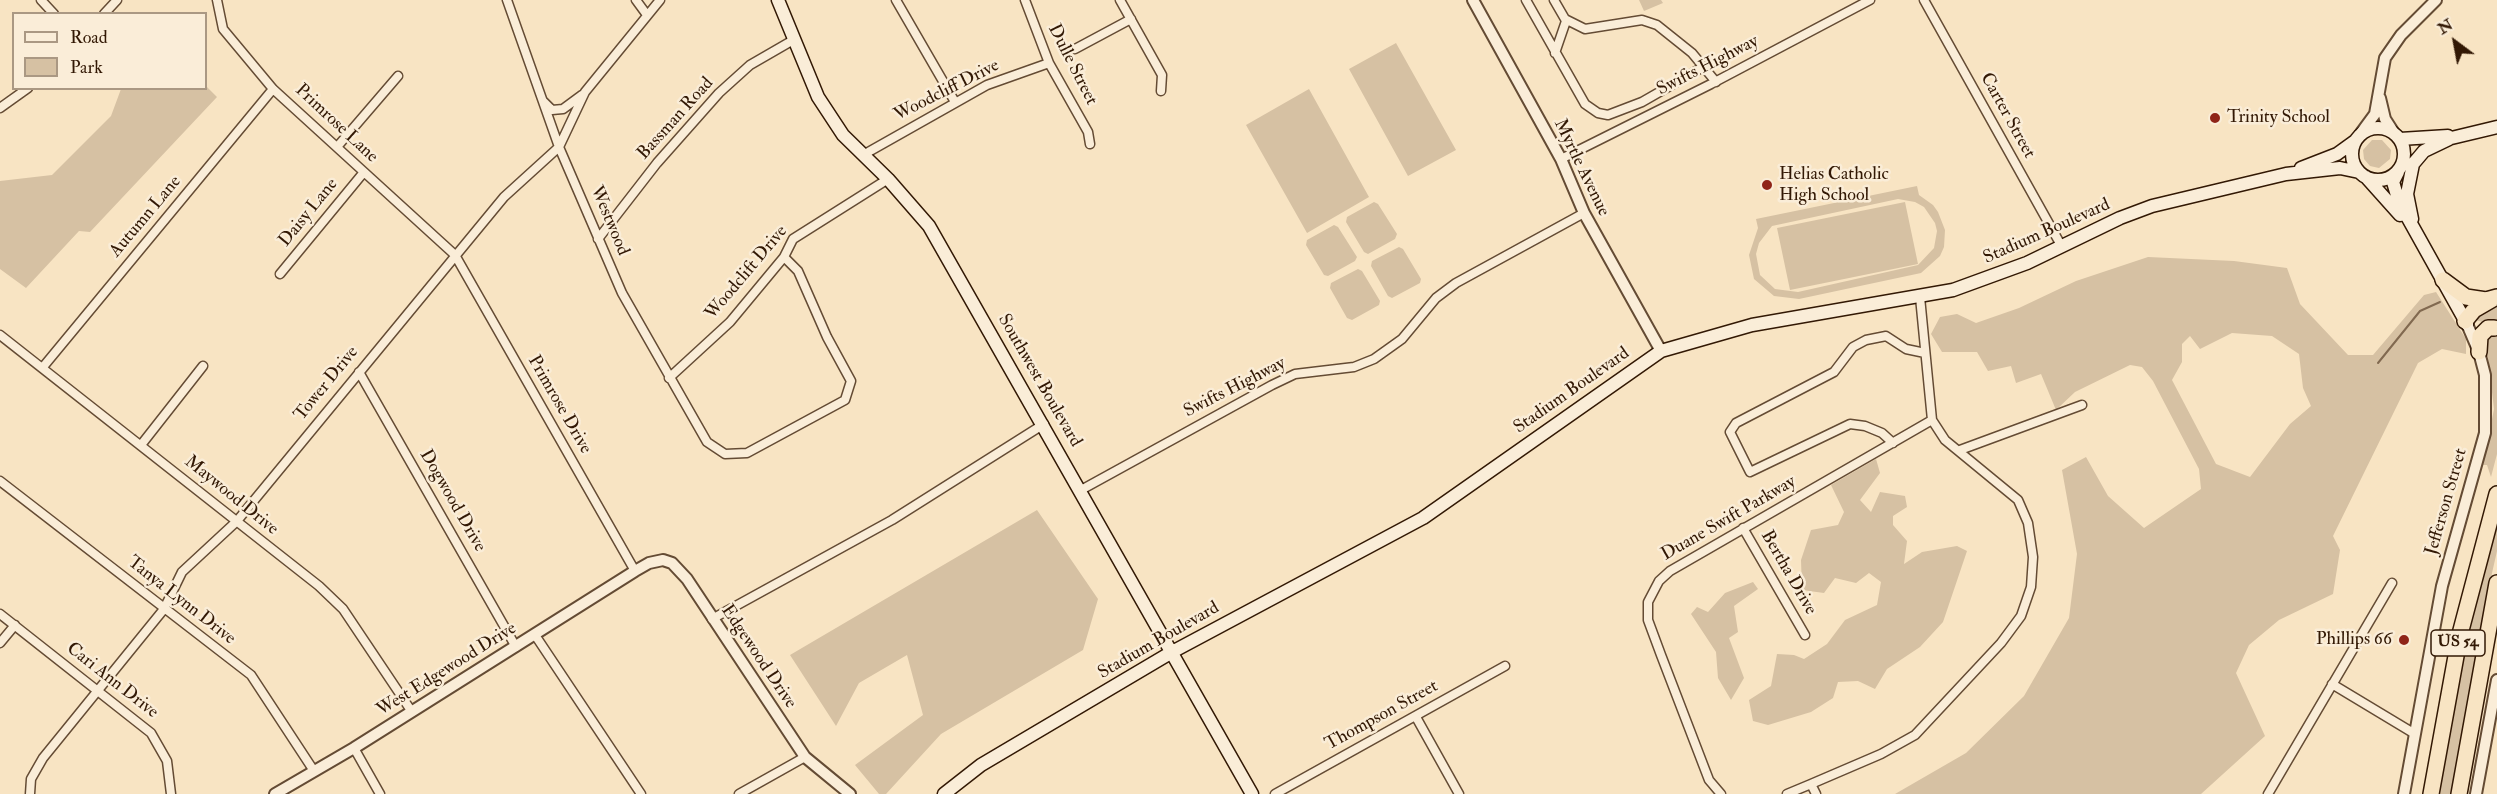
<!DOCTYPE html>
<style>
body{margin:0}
#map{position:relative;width:2497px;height:794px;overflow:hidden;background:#f8e4c3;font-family:"IM FELL Double Pica",serif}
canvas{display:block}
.legend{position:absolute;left:12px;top:12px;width:195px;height:78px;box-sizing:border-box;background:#faedd8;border:2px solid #aa9883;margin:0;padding:8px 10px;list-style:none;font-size:18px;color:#321804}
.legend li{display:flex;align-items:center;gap:12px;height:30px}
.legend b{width:30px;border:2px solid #aa9883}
.north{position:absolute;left:2425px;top:12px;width:60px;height:60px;-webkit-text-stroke:4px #faedd8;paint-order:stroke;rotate:328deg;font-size:16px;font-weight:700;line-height:24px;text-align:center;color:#321804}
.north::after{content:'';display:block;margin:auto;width:21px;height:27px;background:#321804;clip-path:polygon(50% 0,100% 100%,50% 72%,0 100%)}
</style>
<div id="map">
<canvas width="2497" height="794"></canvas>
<ul class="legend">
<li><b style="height:8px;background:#faedd8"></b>Road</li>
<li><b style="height:16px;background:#d6c1a3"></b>Park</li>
</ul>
<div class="north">N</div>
</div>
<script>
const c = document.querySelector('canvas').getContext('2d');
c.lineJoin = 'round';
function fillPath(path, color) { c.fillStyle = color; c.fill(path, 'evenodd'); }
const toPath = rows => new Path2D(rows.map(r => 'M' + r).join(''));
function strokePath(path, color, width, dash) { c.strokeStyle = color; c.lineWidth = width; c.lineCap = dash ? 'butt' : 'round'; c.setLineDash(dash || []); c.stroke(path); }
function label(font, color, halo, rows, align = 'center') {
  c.font = font + ' "IM FELL Double Pica",serif'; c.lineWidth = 5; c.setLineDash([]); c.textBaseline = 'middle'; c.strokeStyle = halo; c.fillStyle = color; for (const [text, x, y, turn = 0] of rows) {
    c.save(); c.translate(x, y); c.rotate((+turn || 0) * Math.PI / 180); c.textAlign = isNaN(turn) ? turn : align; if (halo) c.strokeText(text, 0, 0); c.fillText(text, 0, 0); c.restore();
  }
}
const green = toPath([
 [1639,0,1661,0,1663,3,1644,11],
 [1396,43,1456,150,1408,176,1349,69],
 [206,86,217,97,90,232,79,231,26,288,0,269,0,181,52,175,111,116,121,89,206,88],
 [1309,89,1369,197,1307,233,1246,125],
 [2372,140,2382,140,2391,150,2390,159,2379,168,2370,166,2364,159,2363,150],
 [1917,186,1919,195,1933,205,1938,212,1945,230,1944,247,1940,256,1921,273,1799,299,1774,296,1754,279,1749,255,1758,228,1756,219],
 [1898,199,1915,202,1924,207,1935,223,1937,231,1934,248,1918,265,1798,292,1775,289,1760,275,1756,254,1759,243,1772,226],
 [1374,202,1378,204,1397,234,1395,239,1368,254,1364,252,1346,222,1347,217],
 [1905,202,1918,264,1790,290,1777,228],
 [1334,225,1338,227,1357,257,1355,261,1328,276,1324,275,1306,245,1307,240],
 [1399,247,1403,249,1421,279,1420,283,1392,298,1388,296,1371,266,1372,261],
 [2148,257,2234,261,2287,268,2300,304,2348,355,2373,355,2424,295,2436,292,2466,339,2466,354,2442,349,2418,363,2333,536,2340,550,2333,594,2279,620,2249,645,2236,673,2265,736,2201,794,1895,794,1966,753,2024,696,2069,618,2077,554,2062,470,2086,457,2108,496,2144,528,2201,489,2199,469,2153,381,2142,367,2130,365,2075,392,2056,410,2041,374,2016,383,2011,366,1988,371,1977,352,1942,352,1931,334,1940,317,1957,314,1976,323,2019,308,2076,281],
 [2232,333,2272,336,2299,354,2303,388,2311,406,2290,424,2250,477,2216,464,2172,380,2182,362,2182,344,2190,336,2200,349],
 [1358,269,1362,271,1380,301,1379,305,1352,320,1347,318,1330,288,1331,283],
 [2497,301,2497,325,2474,320],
 [2497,334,2497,454,2491,477,2487,465,2483,465,2494,409,2488,358,2483,347,2487,337],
 [1876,459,1880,473,1860,500,1871,512,1880,492,1905,496,1907,507,1893,516,1893,525,1907,541,1904,564,1922,552,1957,546,1967,551,1943,622,1920,647,1887,669,1875,689,1858,681,1838,682,1833,698,1811,712,1768,725,1753,721,1749,700,1771,686,1777,654,1794,655,1804,659,1827,644,1845,620,1877,605,1881,582,1869,573,1856,583,1835,578,1824,593,1802,590,1801,560,1811,530,1838,525,1844,512,1831,485],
 [1037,510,1098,599,1083,650,941,734,886,794,879,794,855,765,923,715,907,655,859,683,836,726,790,655],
 [2492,527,2497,528,2497,551,2485,604,2451,794,2435,794,2466,626],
 [1753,582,1758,589,1734,606,1738,632,1729,638,1744,678,1731,700,1718,678,1716,652,1691,614,1697,607,1708,612,1725,593]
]);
const stream = toPath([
 [2378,363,2420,311,2440,302]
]);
const minor = toPath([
 [41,0,54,14],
 [217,0,223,29,273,89,455,255,635,571],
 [507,0,559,147,622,293,707,442,725,454,747,453,845,400,851,381,827,337,798,271,784,257],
 [636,0,647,15],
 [896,0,955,102],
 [1025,0,1049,63,1088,132,1090,144],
 [1120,0,1162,75,1161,91],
 [1526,0,1585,104,1598,113,1608,115,1642,102,1703,67],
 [1554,0,1565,19,1585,29,1642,20,1657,25,1692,53,1716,82],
 [1924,0,2062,247],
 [104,14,117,0],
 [1075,49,1131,19],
 [1555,53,1566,21],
 [543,101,552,110,563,109,582,95],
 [0,108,28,88],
 [337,147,398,76],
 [863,155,987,85,1049,63],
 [1561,159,1711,84,1870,0],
 [598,239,657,163,719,93,750,65,795,39],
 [280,274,364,172],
 [0,335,319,586,343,609,412,712],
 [43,367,273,89],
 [359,372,516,647],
 [669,378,730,322,784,257,793,239,888,179],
 [1893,443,1882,433,1865,426,1850,424,1750,472,1730,432,1736,423,1834,372,1853,347,1866,340,1886,336,1906,349,1925,353],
 [141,445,203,366],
 [1960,450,2082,405],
 [0,481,251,675,314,771],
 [1081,490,1272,385,1295,374,1354,367,1374,359,1402,339,1436,298,1456,283,1584,213],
 [1743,528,1805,635],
 [0,614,151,733,167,761,171,794],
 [712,619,892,520,1044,424],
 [535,635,641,794],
 [0,643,15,625],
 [2332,684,2415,734],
 [1416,717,1459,794],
 [354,748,380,794],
 [30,794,31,779,43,758,164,609,182,572,237,521,504,197,559,147,585,92,660,0],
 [739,794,805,757],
 [1275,794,1505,666],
 [1721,794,1709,780,1661,655,1648,620,1648,602,1659,581,1670,571,1932,420,1920,297],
 [1787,794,1811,784],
 [1816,794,1811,784,1881,754,1915,735,2001,643,2021,616,2031,587,2033,557,2028,523,2018,500,1945,440,1932,420],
 [2268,794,2392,583]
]);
const tertiary = toPath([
 [1473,0,1561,159,1584,213,1661,351],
 [2380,98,2385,119,2394,133],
 [2361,133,2375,114,2385,58,2401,35,2436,0],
 [275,794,354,748,635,571,649,563,663,560,672,563,687,579,805,757,850,794],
 [2404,794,2442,586,2485,433,2485,375,2479,352,2467,324],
 [2476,794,2497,680]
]);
const secondary = toPath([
 [778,0,818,97,843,135,888,179,929,226,1252,794],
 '2352 154a26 26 0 1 1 52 0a26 26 0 1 1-52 0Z',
 [2400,139,2448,136],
 [2443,140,2497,127],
 [2301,168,2337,154,2355,141],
 [2398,172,2393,182,2399,202,2467,324],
 [2366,177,2400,215],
 [2412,219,2407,194,2413,164,2424,151,2449,139],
 [944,794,981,765,1172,652,1423,518,1661,351,1752,325,1953,290,2027,263,2120,218,2152,206,2286,174,2340,168,2359,172]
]);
const motorway = toPath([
 [2443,280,2466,297,2486,300,2497,297],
 [2465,321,2474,310,2493,299],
 [2479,352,2480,336,2488,328,2494,328],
 [2431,794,2460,634,2497,494],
 [2459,794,2497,583]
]);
const markers = [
 [2215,118,6,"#8f2418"],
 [1767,185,6,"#8f2418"],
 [2404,640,6,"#8f2418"]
];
const shields = [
 [2458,643,54]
];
const shieldNames = [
 ["US 54",2458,643]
];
const streetNames = [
 ["Dulle Street",1072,65,63],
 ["Swifts Highway",1708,66,-27],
 ["Woodcliff Drive",947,91,-27],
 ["Carter Street",2007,116,61],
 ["Bassman Road",676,119,-48],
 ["Primrose Lane",336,124,43],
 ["Myrtle Avenue",1581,168,64],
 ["Daisy Lane",309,213,-51],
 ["Autumn Lane",146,217,-50],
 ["Westwood",609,221,67],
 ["Stadium Boulevard",2047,232,-24],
 ["Woodclift Drive",747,273,-50],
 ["Southwest Boulevard",1039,381,60],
 ["Tower Drive",327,384,-51],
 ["Swifts Highway",1235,388,-27],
 ["Stadium Boulevard",1572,391,-35],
 ["Primrose Drive",559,405,60],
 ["Maywood Drive",231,496,39],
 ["Dogwood Drive",452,501,60],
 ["Jefferson Street",2447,502,-74],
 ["Duane Swift Parkway",1729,519,-30],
 ["Bertha Drive",1788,573,60],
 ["Tanya Lynn Drive",181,601,38],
 ["Stadium Boulevard",1159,641,-30],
 ["Edgewood Drive",758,657,56],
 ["West Edgewood Drive",447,670,-32],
 ["Cari Ann Drive",112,681,38],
 ["Thompson Street",1382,716,-29]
];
const poiNames = [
 ["Trinity School",2227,118],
 ["Helias Catholic",1779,175],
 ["High School",1779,196],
 ["Phillips 66",2392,640,"right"]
];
fillPath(green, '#d6c1a3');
strokePath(stream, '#816950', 2);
strokePath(minor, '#644b34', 11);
strokePath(tertiary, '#644b34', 14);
strokePath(secondary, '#321804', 15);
strokePath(motorway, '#321804', 18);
strokePath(minor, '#faedd8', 8);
strokePath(tertiary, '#faedd8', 10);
strokePath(secondary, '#faedd8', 12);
strokePath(motorway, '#f8e4c3', 15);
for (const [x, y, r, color] of markers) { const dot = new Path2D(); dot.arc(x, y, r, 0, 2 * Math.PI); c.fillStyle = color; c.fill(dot); strokePath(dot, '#faedd8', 2); }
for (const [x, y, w] of shields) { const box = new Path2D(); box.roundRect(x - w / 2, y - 13, w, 26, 4.5); c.fillStyle = '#faedd8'; c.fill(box); strokePath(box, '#321804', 1.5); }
label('bold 16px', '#321804', null, shieldNames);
label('18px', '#321804', '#faedd8', streetNames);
label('18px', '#321804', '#faedd8', poiNames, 'left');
</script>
